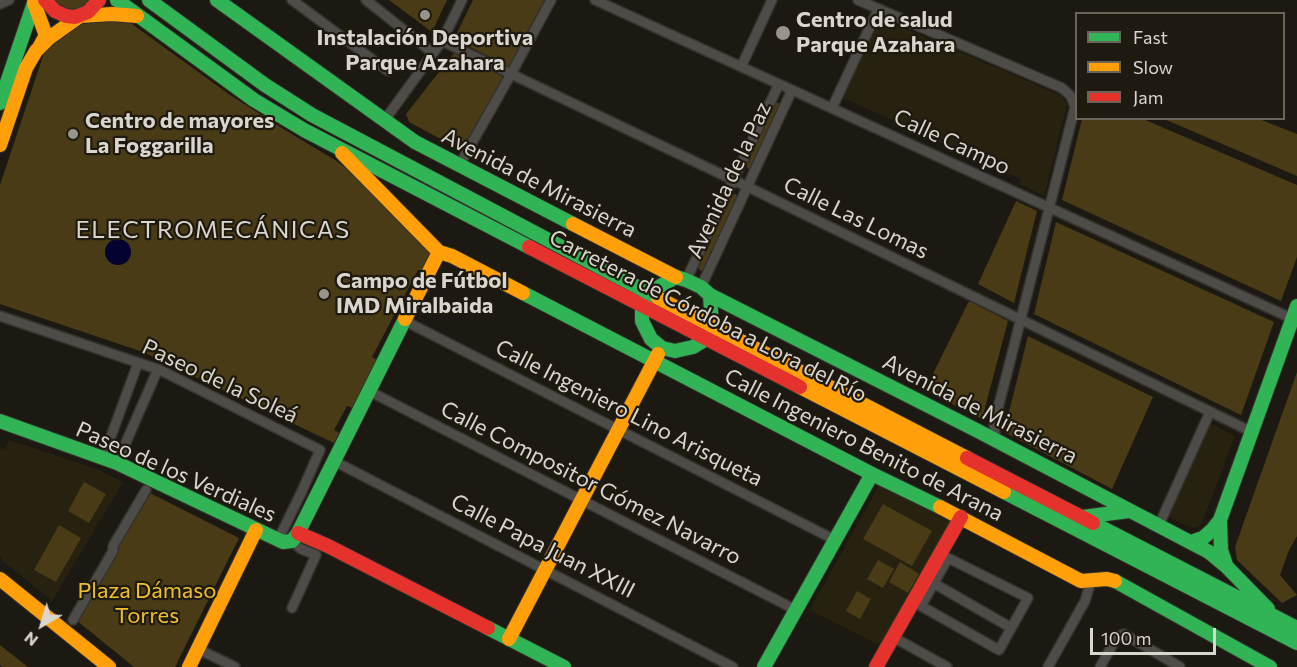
<!DOCTYPE html>
<meta charset="utf-8">
<style>
body{margin:0}
#map{position:relative;width:1297px;height:667px;overflow:hidden;background:#1c1912;font-family:Commissioner,sans-serif}
canvas{display:block}
.legend{position:absolute;left:1075px;top:12px;width:210px;height:108px;box-sizing:border-box;background:#1f1a0f;border:2px solid #69655b;margin:0;padding:8px 10px;list-style:none;font-size:18px;color:#d9d6ce}
.legend li{display:flex;align-items:center;gap:12px;height:30px}
.legend b{width:30px;border:2px solid #69655b}
.north{position:absolute;left:12px;top:595px;width:60px;height:60px;-webkit-text-stroke:4px #1f1a0f;paint-order:stroke;rotate:218deg;font-size:16px;font-weight:700;line-height:24px;text-align:center;color:#d9d6ce}
.north::after{content:'';display:block;margin:auto;width:21px;height:27px;background:#d9d6ce;clip-path:polygon(50% 0,100% 100%,50% 72%,0 100%)}
.scale{position:absolute;left:1090px;top:628px;width:126px;height:27px;box-sizing:border-box;border:3px solid #d9d6ce;border-top:0;padding-left:8px;font-size:18px;line-height:21px;white-space:nowrap;color:#d9d6ce;-webkit-text-stroke:4px #1f1a0f;paint-order:stroke}
</style>
<div id="map">
<canvas width="1297" height="667"></canvas>
<ul class="legend">
<li><b style="height:8px;background:#30b455"></b>Fast</li>
<li><b style="height:8px;background:#ff9f0a"></b>Slow</li>
<li><b style="height:8px;background:#e5322d"></b>Jam</li>
</ul>
<div class="north">N</div>
<div class="scale">100 m</div>
</div>
<script>
const c = document.querySelector('canvas').getContext('2d');
c.lineJoin = 'round';
function fillPath(path, color) { c.fillStyle = color; c.fill(path, 'evenodd'); }
const toPath = rows => new Path2D(rows.map(r => 'M' + r).join(''));
function strokePath(path, color, width, dash) { c.strokeStyle = color; c.lineWidth = width; c.lineCap = dash ? 'butt' : 'round'; c.setLineDash(dash || []); c.stroke(path); }
function label(font, color, halo, rows, align = 'center') {
  c.font = font + ' Commissioner,sans-serif'; c.lineWidth = 4.5; c.setLineDash([]); c.textBaseline = 'middle'; c.strokeStyle = halo; c.fillStyle = color; for (const [text, x, y, turn = 0] of rows) {
    c.save(); c.translate(x, y); c.rotate((+turn || 0) * Math.PI / 180); c.textAlign = isNaN(turn) ? turn : align; if (halo) c.strokeText(text, 0, 0); c.fillText(text, 0, 0); c.restore();
  }
}
const built = toPath([
 [879,17,1062,96,1067,104,1044,196,1019,184,1021,179,841,97],
 [1209,423,1235,436,1202,523,1199,527,1192,528,1167,516],
 [9,440,97,469,123,482,52,601,4,562,0,557,0,448,5,449],
 [879,485,951,522,881,646,810,610]
]);
const green = toPath([
 [51,0,92,0,85,7,74,11,66,10,58,7],
 [389,0,447,0,432,32],
 [473,0,545,0,510,67,454,39],
 [108,18,123,20,132,24,230,95,285,130,335,160,350,171,366,185,430,253,421,270,418,270,372,357,377,360,353,408,347,406,334,430,339,433,334,443,143,352,0,304,0,185,45,50,56,40,83,24],
 [454,53,505,78,463,151,409,122,406,114],
 [776,102,781,104,753,168,748,169,746,164,774,103],
 [1082,119,1143,119,1297,185,1297,257,1281,301,1062,200],
 [1164,119,1259,119,1297,134,1297,176],
 [736,194,738,199,705,270,700,271,698,266,731,195],
 [1016,201,1037,211,1014,303,978,284],
 [1056,222,1274,322,1241,415,1034,314],
 [969,301,1008,321,982,419,925,390],
 [1028,336,1153,397,1112,489,1004,432],
 [1297,372,1297,536,1289,550,1280,575,1297,595,1282,603,1237,560,1235,547],
 [84,482,106,494,89,523,68,511],
 [148,492,239,538,175,667,134,667,76,620,115,547],
 [883,504,932,531,912,566,863,539],
 [59,525,81,538,56,582,34,570],
 [878,560,894,569,883,588,867,579],
 [900,562,919,574,908,593,889,582],
 [857,591,871,599,860,619,846,611],
 [0,645,28,667,2,667,0,665]
]);
const water = toPath([
 '105 252a13 13 0 1 1 26 0a13 13 0 1 1-26 0Z'
]);
const street = toPath([
 [292,0,388,71],
 [366,0,433,53],
 [595,0,1293,319],
 [858,0,1062,88,1071,96,1075,107,994,424,996,441],
 [0,4,9,0],
 [442,41,748,187,1252,432],
 [741,67,772,0],
 [832,108,876,14],
 [384,121,442,41,462,0],
 [459,166,511,74,551,0],
 [686,280,779,84],
 [701,287,792,90],
 [0,316,160,370,320,450,302,491,278,540],
 [405,321,835,540],
 [369,391,796,610],
 [103,458,138,363],
 [334,461,733,667],
 [117,463,158,369],
 [1159,525,1210,412],
 [292,541,301,549,316,555,292,608],
 [948,558,1028,598,999,650,921,606,948,558],
 [928,580,1008,626],
 [73,620,113,551,113,546,146,490],
 [893,637,947,667],
 [198,649,235,667],
 [1048,667,1085,601,1091,581],
 [1100,667,1117,637,1124,634,1180,667]
]);
const fast = toPath([
 [117,0,254,100,304,130,529,247],
 [149,0,265,85,312,115,658,298],
 [217,0,415,142,573,224],
 [0,103,35,0],
 [523,293,872,474,940,507],
 [710,295,712,327,706,339,693,347,675,351,662,348,651,339,642,321,642,306,648,293,676,277,686,280,701,287,710,295,978,431,1209,552,1226,566,1268,609],
 [0,421,117,463,283,542,292,541,298,533,405,319],
 [1004,492,1297,643],
 [1083,517,1129,511],
 [1220,520,1221,550,1226,565],
 [1093,523,1297,628],
 [1191,542,1203,538,1212,530,1220,520,1297,306],
 [1115,581,1270,667],
 [488,628,564,667],
 [764,667,872,474]
]);
const slow = toPath([
 [34,3,45,33,45,37,40,46],
 [0,145,26,68,36,51,49,38,80,16,112,14,137,16],
 [342,153,439,252,452,256,523,293],
 [573,224,676,277],
 [658,298,967,458],
 [405,319,439,252],
 [800,387,1004,492],
 [940,507,1081,581,1107,579,1115,581],
 [0,579,109,667],
 [509,639,658,354],
 [189,667,256,530]
]);
const jam = toPath([
 [45,0,55,11,66,16,75,17,88,12,99,0],
 [529,247,800,387],
 [967,458,1093,523],
 [298,533,328,546,488,628],
 [876,667,961,517]
]);
const markers = [
 [425,15,6,"#97948c"],
 [783,33,8,"#97948c"],
 [73,134,6,"#97948c"],
 [324,294,6,"#97948c"]
];
const poiNames = [
 ["Centro de salud",796,20],
 ["Parque Azahara",796,45],
 ["Instalación Deportiva",425,38,"center"],
 ["Parque Azahara",425,63,"center"],
 ["Centro de mayores",85,121],
 ["La Foggarilla",85,146],
 ["Campo de Fútbol",336,281],
 ["IMD Miralbaida",336,306]
];
const streetNames = [
 ["Calle Campo",952,142,25],
 ["Avenida de la Paz",729,180,-65],
 ["Avenida de Mirasierra",539,183,27],
 ["Calle Las Lomas",856,218,26],
 ["Carretera de Córdoba a Lora del Río",708,316,27],
 ["Paseo de la Soleá",220,381,25],
 ["Avenida de Mirasierra",980,409,27],
 ["Calle Ingeniero Lino Arisqueta",629,413,27],
 ["Calle Ingeniero Benito de Arana",864,445,27],
 ["Paseo de los Verdiales",176,472,24],
 ["Calle Compositor Gómez Navarro",591,483,27],
 ["Calle Papa Juan XXIII",543,546,27]
];
const parkNames = [
 ["Plaza Dámaso",147,591],
 ["Torres",147,616]
];
const neighbourhoodNames = [
 ["ELECTROMECÁNICAS",213,230]
];
fillPath(built, '#272110');
fillPath(green, '#483b16');
fillPath(water, '#040231');
strokePath(street, '#34322d', 12);
strokePath(fast, '#34322d', 16);
strokePath(slow, '#34322d', 16);
strokePath(jam, '#34322d', 16);
strokePath(street, '#4e4c48', 9);
strokePath(fast, '#30b455', 14);
strokePath(slow, '#ff9f0a', 14);
strokePath(jam, '#e5322d', 14);
for (const [x, y, r, color] of markers) { const dot = new Path2D(); dot.arc(x, y, r, 0, 2 * Math.PI); c.fillStyle = color; c.fill(dot); strokePath(dot, '#1f1a0f', 2); }
label('bold 22px', '#d9d6ce', '#1f1a0f', poiNames, 'left');
label('22px', '#d9d6ce', '#1f1a0f', streetNames);
label('22px', '#f0c02a', '#1f1a0f', parkNames);
c.letterSpacing = '1.5px';
label('24px', '#d9d6ce', '#1f1a0f', neighbourhoodNames);
c.letterSpacing = '0px';
</script>
